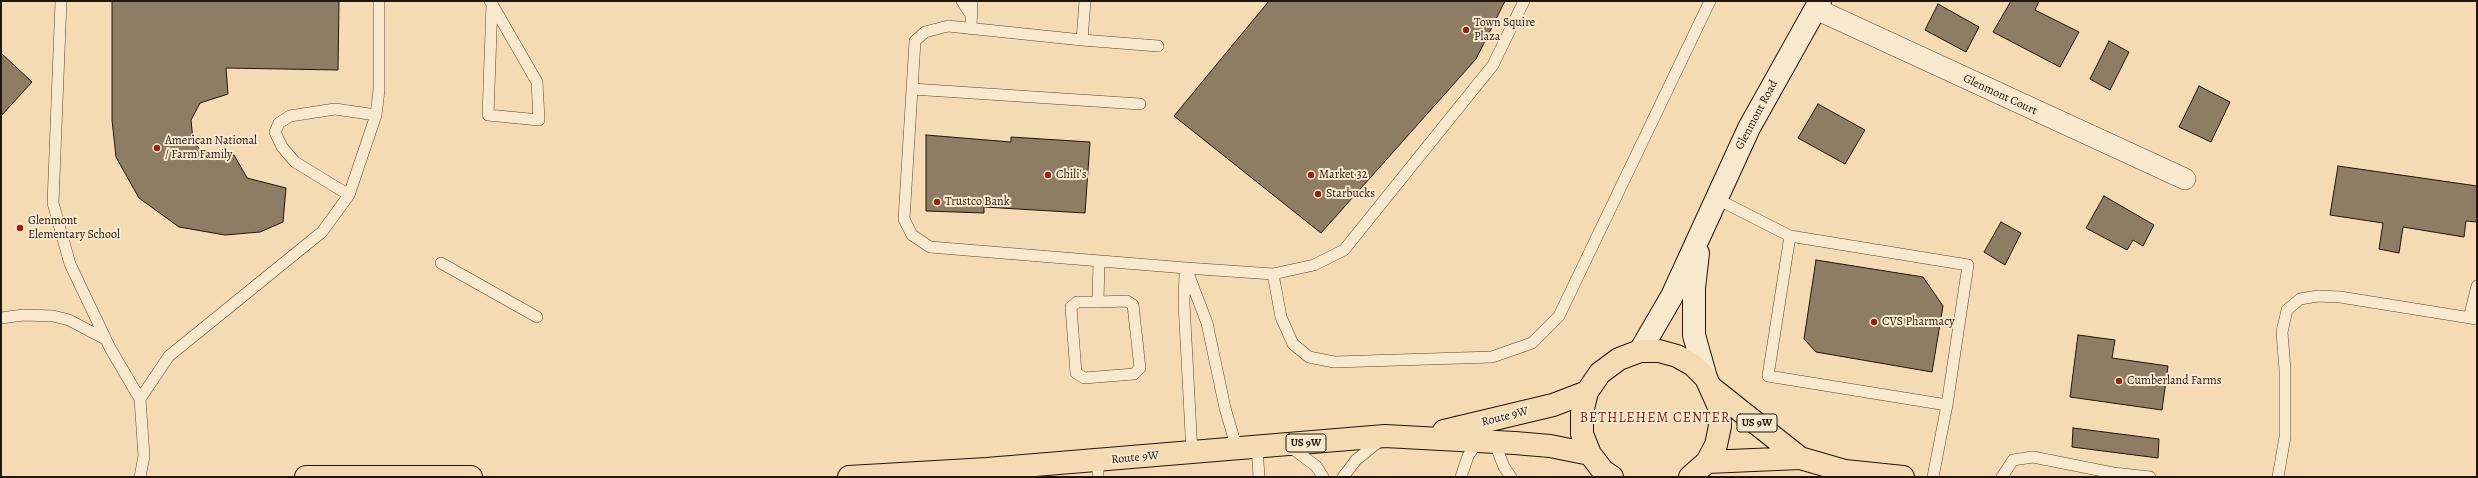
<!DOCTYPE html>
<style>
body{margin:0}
#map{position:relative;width:2478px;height:478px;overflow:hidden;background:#f4dbb3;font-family:Alegreya,serif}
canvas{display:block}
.frame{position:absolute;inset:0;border:2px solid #21150e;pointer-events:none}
</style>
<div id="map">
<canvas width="2478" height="478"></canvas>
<div class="frame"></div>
</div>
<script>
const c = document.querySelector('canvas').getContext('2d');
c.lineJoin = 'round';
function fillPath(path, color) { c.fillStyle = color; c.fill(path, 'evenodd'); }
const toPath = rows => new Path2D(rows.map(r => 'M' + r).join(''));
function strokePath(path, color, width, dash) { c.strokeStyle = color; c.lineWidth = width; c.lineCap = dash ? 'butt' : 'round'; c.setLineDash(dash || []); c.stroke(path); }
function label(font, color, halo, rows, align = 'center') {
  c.font = font + ' Alegreya,serif'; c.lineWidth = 4; c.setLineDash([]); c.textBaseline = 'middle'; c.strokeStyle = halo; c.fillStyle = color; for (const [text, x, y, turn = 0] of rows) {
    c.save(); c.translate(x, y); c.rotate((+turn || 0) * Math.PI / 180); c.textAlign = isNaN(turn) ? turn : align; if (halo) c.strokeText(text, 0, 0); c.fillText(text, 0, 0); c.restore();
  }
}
const building = toPath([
 [112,1,339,1,338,70,226,68,228,94,200,103,191,120,193,140,204,155,222,158,234,155,247,178,286,188,283,222,260,232,225,235,179,227,139,198,116,157,112,120,112,1],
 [1269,1,1505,1,1476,59,1321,233,1174,116,1269,1],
 [2011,1,2039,1,2035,10,2079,32,2060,67,1993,32,2011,1],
 [1938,4,1979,27,1966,52,1925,30,1938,4],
 [2109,41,2129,52,2110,90,2090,79,2109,41],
 [1,53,32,82,1,116,1,53],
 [2199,86,2230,102,2211,142,2179,127,2199,86],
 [1818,104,1865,130,1845,164,1798,138,1818,104],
 [926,135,1011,142,1011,137,1090,142,1085,213,984,207,984,213,926,211,926,135],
 [2338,166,2477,186,2477,222,2466,221,2464,237,2403,227,2399,253,2379,249,2383,223,2330,215,2338,166],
 [2104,196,2154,225,2143,246,2133,240,2127,250,2086,228,2104,196],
 [2001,222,2021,233,2005,265,1984,252,2001,222],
 [1816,260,1923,277,1943,306,1932,372,1816,352,1804,339,1816,260],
 [2078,335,2115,340,2112,358,2168,366,2162,410,2070,397,2078,335],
 [2073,428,2159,439,2158,458,2072,447,2073,428]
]);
const service = toPath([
 [61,1,53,203,70,264,110,348,140,399,144,456,140,477],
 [490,1,492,4,537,82,539,120,488,115,492,4],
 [962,1,971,15],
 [971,29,972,1],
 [1082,40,1085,1],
 [1158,46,1082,40,948,26,925,32,915,41,904,219,912,235,930,247,1186,268,1273,274,1314,265,1344,250,1493,65,1524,1],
 [912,89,1140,104],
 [349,195,295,162,282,147,275,132,279,123,290,116,335,109,376,115],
 [1717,199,1790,236,1968,265,1947,405,1933,477],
 [1790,236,1768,376,1947,405],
 [441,263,537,317],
 [1186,268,1207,323,1225,408,1237,449],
 [1185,273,1184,303,1192,453],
 [1273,274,1281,317,1293,344,1309,357,1334,362,1492,357,1532,343,1559,316,1710,1],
 [1098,302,1127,301,1133,305,1140,368,1134,374,1084,378,1076,373,1071,307,1077,302,1098,302,1099,261],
 [1,318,23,315,53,316,69,320,105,339],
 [2469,318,2477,286],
 [140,399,169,356,322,232,349,195,376,115,379,90,379,1],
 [1494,441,1504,467,1511,477],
 [1289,446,1316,466,1323,477],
 [1257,447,1259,477],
 [1098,461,1098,477],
 [1343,477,1356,460,1382,439],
 [1461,477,1468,456,1479,440],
 [2002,477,2013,460,2033,457,2113,473,2150,477],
 [2278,477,2285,437,2285,370,2282,332,2287,310,2300,299,2318,296,2340,297,2477,319]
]);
const minor = toPath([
 [1816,9,2185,179]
]);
const secondary = toPath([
 [1698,253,1694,288,1694,335,1706,378],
 [1640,351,1672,296,1749,128,1820,1]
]);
const primary = toPath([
 [1713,389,1800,458],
 [1444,431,1553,405,1587,392],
 [1707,462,1800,458,1845,471,1903,477],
 [306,477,471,477],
 [849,477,987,469,1385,436,1515,443,1550,446,1590,454],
 [1612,477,1603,471,1590,454,1582,434,1582,413,1587,392,1600,373,1619,359,1640,351,1659,351,1677,356,1693,365,1706,378,1719,407,1720,426,1716,445,1707,462,1690,477]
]);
const markers = [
 [1466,30,4,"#8f2418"],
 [157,148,4,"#8f2418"],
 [1048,175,4,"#8f2418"],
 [1311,175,4,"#8f2418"],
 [1318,194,4,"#8f2418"],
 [937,202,4,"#8f2418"],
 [20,228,4,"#8f2418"],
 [1874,322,4,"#8f2418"],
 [2119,381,4,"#8f2418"]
];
const shields = [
 [1757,423,40],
 [1306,443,40]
];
const shieldNames = [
 ["US 9W",1757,423],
 ["US 9W",1306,443]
];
const poiNames = [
 ["Town Squire",1474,23],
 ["Plaza",1474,37],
 ["American National",165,141],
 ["/ Farm Family",165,155],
 ["Chili's",1056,175],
 ["Market 32",1319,175],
 ["Starbucks",1326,194],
 ["Trustco Bank",945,202],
 ["Glenmont",28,221],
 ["Elementary School",28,235],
 ["CVS Pharmacy",1882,322],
 ["Cumberland Farms",2127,381]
];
const streetNames = [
 ["Glenmont Court",2000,95,25],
 ["Glenmont Road",1757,115,-62],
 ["Route 9W",1505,417,-14],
 ["Route 9W",1135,458,-5]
];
const quarterNames = [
 ["BETHLEHEM CENTER",1655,419]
];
fillPath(building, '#8f7c64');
strokePath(building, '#21150e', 1);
strokePath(service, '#564637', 12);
strokePath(minor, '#564637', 22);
strokePath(secondary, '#21150e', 24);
strokePath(primary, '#21150e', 24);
strokePath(service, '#f8e8ce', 11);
strokePath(minor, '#f8e8ce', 21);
strokePath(secondary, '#f8e8ce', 22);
strokePath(primary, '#f4dbb3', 22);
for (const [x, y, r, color] of markers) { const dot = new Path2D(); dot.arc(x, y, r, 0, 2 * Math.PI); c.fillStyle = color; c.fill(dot); strokePath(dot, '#f8e8ce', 1.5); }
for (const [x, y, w] of shields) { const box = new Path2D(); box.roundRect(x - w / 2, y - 9, w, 18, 3); c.fillStyle = '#f8e8ce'; c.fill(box); strokePath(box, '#21150e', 1); }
label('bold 11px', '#21150e', null, shieldNames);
label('12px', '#21150e', '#f8e8ce', poiNames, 'left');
label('12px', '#21150e', '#f8e8ce', streetNames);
c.letterSpacing = '1px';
label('14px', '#7a1f14', '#f8e8ce', quarterNames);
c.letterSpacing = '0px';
</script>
